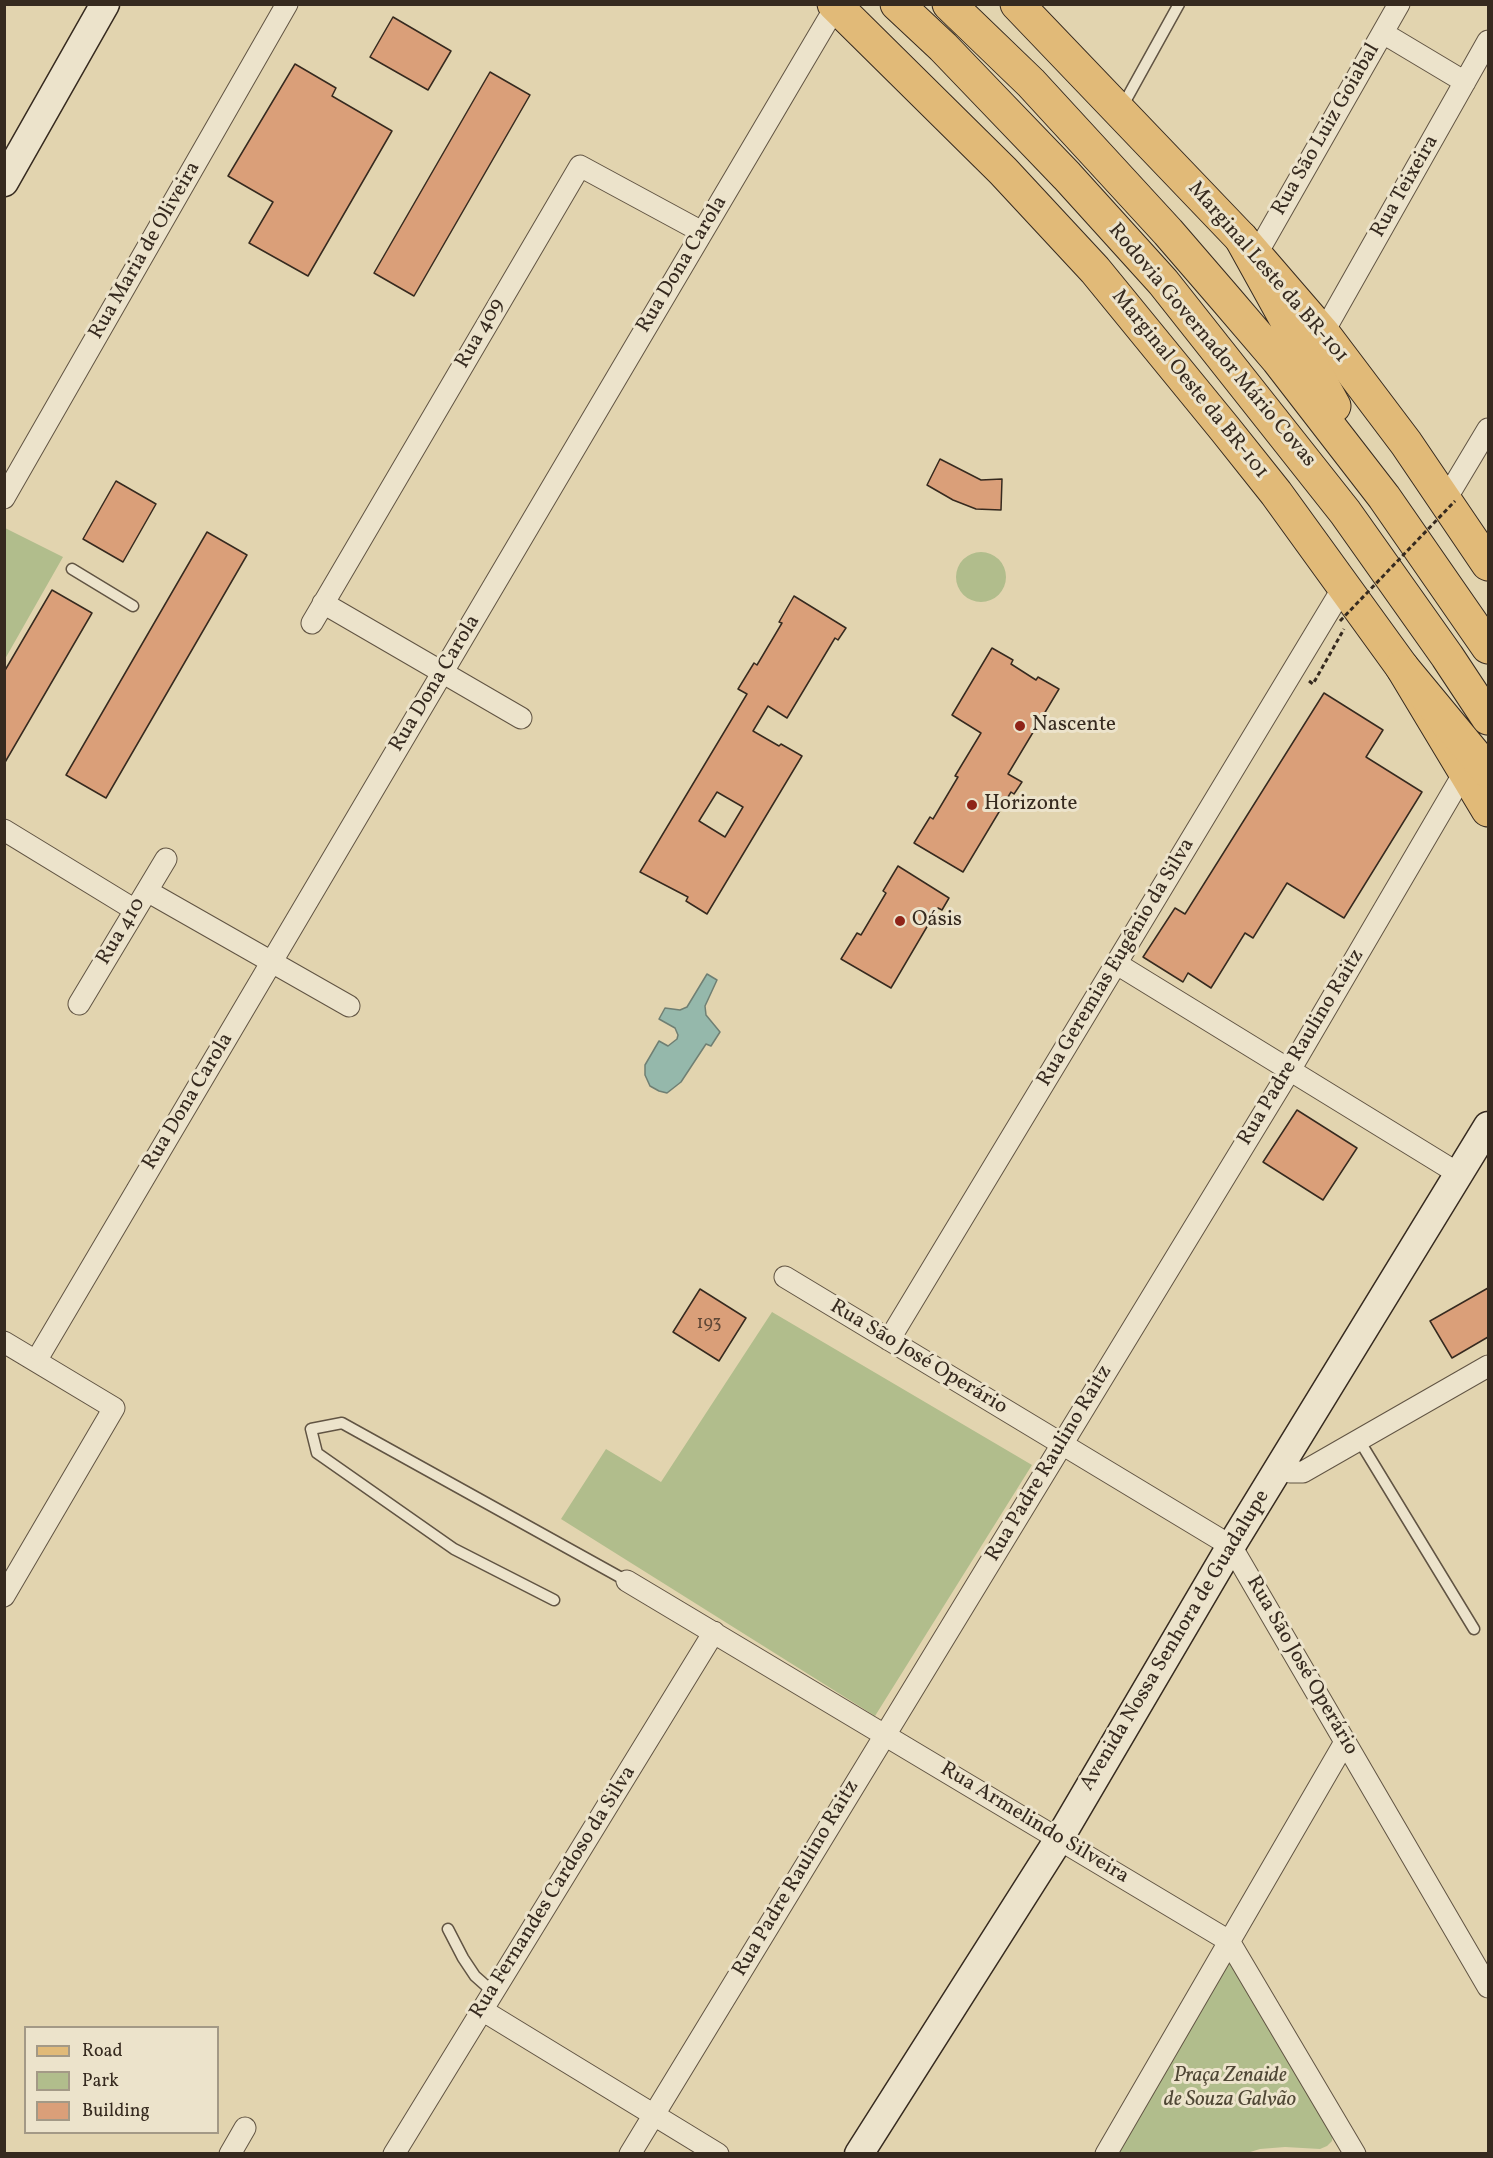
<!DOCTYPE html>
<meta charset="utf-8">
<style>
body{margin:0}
#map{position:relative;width:1493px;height:2158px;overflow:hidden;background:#e2d4af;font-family:Vollkorn,serif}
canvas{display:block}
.frame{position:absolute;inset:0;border:6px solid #362a1f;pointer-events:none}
.legend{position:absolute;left:24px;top:2026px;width:195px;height:108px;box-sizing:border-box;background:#ece3cb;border:2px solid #a39986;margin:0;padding:8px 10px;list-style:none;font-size:18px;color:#362a1f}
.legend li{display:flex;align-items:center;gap:12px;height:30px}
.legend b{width:30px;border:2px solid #a39986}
</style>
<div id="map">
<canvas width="1493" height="2158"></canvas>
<div class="frame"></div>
<ul class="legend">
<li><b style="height:8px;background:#e1ba78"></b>Road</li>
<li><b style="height:16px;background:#b1bd8c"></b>Park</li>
<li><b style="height:16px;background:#da9f79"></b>Building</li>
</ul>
</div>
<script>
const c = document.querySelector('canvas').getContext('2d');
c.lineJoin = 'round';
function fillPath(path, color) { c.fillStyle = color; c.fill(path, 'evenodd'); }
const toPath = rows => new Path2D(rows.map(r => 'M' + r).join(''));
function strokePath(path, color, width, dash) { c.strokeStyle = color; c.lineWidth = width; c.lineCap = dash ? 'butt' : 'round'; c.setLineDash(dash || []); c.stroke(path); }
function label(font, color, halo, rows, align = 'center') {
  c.font = font + ' Vollkorn,serif'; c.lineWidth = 6; c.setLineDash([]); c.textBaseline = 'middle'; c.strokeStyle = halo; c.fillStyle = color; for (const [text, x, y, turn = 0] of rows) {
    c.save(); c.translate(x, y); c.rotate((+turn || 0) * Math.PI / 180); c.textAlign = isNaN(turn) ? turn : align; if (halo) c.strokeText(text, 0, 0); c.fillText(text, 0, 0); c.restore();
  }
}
const green = toPath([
 [5,528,63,557,5,659,4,529],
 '956 577a25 25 0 1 1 50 0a25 25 0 1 1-50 0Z',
 [772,1312,1032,1465,875,1716,561,1519,606,1449,661,1482],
 [1230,1961,1333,2134,1332,2141,1327,2146,1320,2149,1285,2147,1260,2149,1247,2153,1115,2154]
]);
const water = toPath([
 [707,974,717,980,705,1006,706,1015,720,1032,711,1046,706,1044,681,1082,667,1093,659,1091,650,1086,645,1075,645,1065,659,1041,668,1046,677,1039,678,1035,675,1028,659,1019,665,1008,680,1010,687,1007,707,974]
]);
const building = toPath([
 [393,17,451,51,428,90,370,57,393,17],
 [295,64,336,88,332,96,392,131,308,276,249,243,273,202,228,176,295,64],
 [490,72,530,95,414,296,374,273,490,72],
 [940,459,981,480,1002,479,1001,510,976,509,953,500,927,485,940,459],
 [116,481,156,504,123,562,83,539,116,481],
 [207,532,247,555,106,798,66,775,207,532],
 [52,590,92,613,4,764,4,672,52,590],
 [794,596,846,628,838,640,835,638,787,718,768,706,753,731,779,746,781,744,802,756,707,914,686,901,688,897,640,872,747,694,738,689,754,663,757,665,782,623,779,622,794,596],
 [717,792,743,807,725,837,699,821,717,792],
 [992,648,1013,660,1011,664,1036,680,1038,677,1059,689,1008,774,1022,782,1014,794,1011,792,963,872,914,843,930,817,933,819,958,777,955,776,981,733,952,715,992,648],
 [1324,693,1383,730,1366,757,1422,792,1344,918,1287,883,1253,938,1245,933,1211,988,1188,973,1183,982,1143,957,1175,908,1185,914,1324,693],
 [898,866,949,898,942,910,938,908,891,988,841,959,857,933,861,935,886,893,883,891,898,866],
 [1297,1110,1357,1148,1323,1200,1263,1162,1297,1110],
 [1488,1288,1488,1337,1452,1358,1430,1321,1488,1288],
 [700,1289,746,1318,719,1361,673,1332,700,1289]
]);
const path = toPath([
 [1309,681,1313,684,1344,629]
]);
const lane = toPath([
 [1122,107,1179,4],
 [72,569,133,606],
 [1359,1440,1474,1629],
 [554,1600,454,1549,317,1453,311,1429,342,1423,627,1581],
 [448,1929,463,1958,475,1976,493,1992]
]);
const street = toPath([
 [1383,33,1465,82],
 [1256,255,1399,4],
 [1323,333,1488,41],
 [4,498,287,4],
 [1446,499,1488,429],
 [323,603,521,718],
 [312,623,580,166,702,232],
 [4,830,135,910],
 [147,891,349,1006],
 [1117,964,1459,1174],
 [79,1004,166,859],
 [785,1277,1231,1546,1488,1987],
 [889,1340,1344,586],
 [4,1342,114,1408,4,1596],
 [36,1361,836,6],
 [1279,1469,1290,1472,1303,1472,1488,1366],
 [627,1581,1229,1941,1355,2154],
 [482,2010,718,2154],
 [230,2154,245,2128],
 [394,2154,714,1632],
 [630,2154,1290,1070,1465,771],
 [1106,2154,1345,1742]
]);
const secondary = toPath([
 [4,182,105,4],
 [859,2154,1059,1839,1231,1546,1488,1126]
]);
const primary = toPath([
 [834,4,1003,171,1095,270,1225,429,1276,493,1402,667,1488,810],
 [1017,4,1241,238,1323,333,1406,443,1488,564]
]);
const highway = toPath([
 [897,4,943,47,991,97,1067,176,1163,282,1345,512,1447,656,1488,718],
 [949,4,1031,83,1168,232,1225,298,1278,360,1384,497,1488,647],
 [1241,238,1334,406],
 [1402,667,1488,771]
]);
const pathBridge = toPath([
 [1340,621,1455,501]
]);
const markers = [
 [1020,726,6,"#8f2418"],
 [972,805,6,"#8f2418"],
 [900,921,6,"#8f2418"]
];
const numberNames = [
 ["193",709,1325]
];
const streetNames = [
 ["Rua São Luiz Goiabal",1327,130,-60],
 ["Rua Teixeira",1406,187,-60],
 ["Rua Maria de Oliveira",146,251,-60],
 ["Rua Dona Carola",683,265,-59],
 ["Marginal Leste da BR-101",1267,273,49],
 ["Rua 409",481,334,-60],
 ["Rodovia Governador Mário Covas",1211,346,50],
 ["Marginal Oeste da BR-101",1189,385,51],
 ["Rua Dona Carola",436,684,-59],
 ["Rua 410",122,932,-59],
 ["Rua Geremias Eugênio da Silva",1117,963,-59],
 ["Rua Padre Raulino Raitz",1302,1048,-59],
 ["Rua Dona Carola",189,1102,-59],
 ["Rua São José Operário",918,1358,31],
 ["Rua Padre Raulino Raitz",1050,1464,-59],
 ["Avenida Nossa Senhora de Guadalupe",1176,1641,-59],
 ["Rua São José Operário",1301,1666,60],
 ["Rua Armelindo Silveira",1034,1824,31],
 ["Rua Padre Raulino Raitz",797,1879,-59],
 ["Rua Fernandes Cardoso da Silva",554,1893,-58]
];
const poiNames = [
 ["Nascente",1032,726],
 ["Horizonte",984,805],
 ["Oásis",912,921]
];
const parkNames = [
 ["Praça Zenaide",1230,2077],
 ["de Souza Galvão",1230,2101]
];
fillPath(green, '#b1bd8c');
fillPath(water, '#95b8ab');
strokePath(water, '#6f7f73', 1.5);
fillPath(building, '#da9f79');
strokePath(building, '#362a1f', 1.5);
strokePath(lane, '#615443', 13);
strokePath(street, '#615443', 23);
strokePath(secondary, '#362a1f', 31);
strokePath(primary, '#362a1f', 35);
strokePath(highway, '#362a1f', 35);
strokePath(path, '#362a1f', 3, [4.5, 3]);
strokePath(lane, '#ece3cb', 10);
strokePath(street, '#ece3cb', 21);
strokePath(secondary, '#ece3cb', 28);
strokePath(primary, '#e1ba78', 33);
strokePath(highway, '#e1ba78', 33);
strokePath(pathBridge, '#362a1f', 3, [4.5, 3]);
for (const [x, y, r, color] of markers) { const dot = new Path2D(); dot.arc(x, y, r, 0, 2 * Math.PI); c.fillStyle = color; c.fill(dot); strokePath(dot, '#ece3cb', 2); }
label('18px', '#5f4736', null, numberNames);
label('21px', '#362a1f', '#ece3cb', streetNames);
label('21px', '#362a1f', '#ece3cb', poiNames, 'left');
label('italic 21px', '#4f4735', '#ece3cb', parkNames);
</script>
